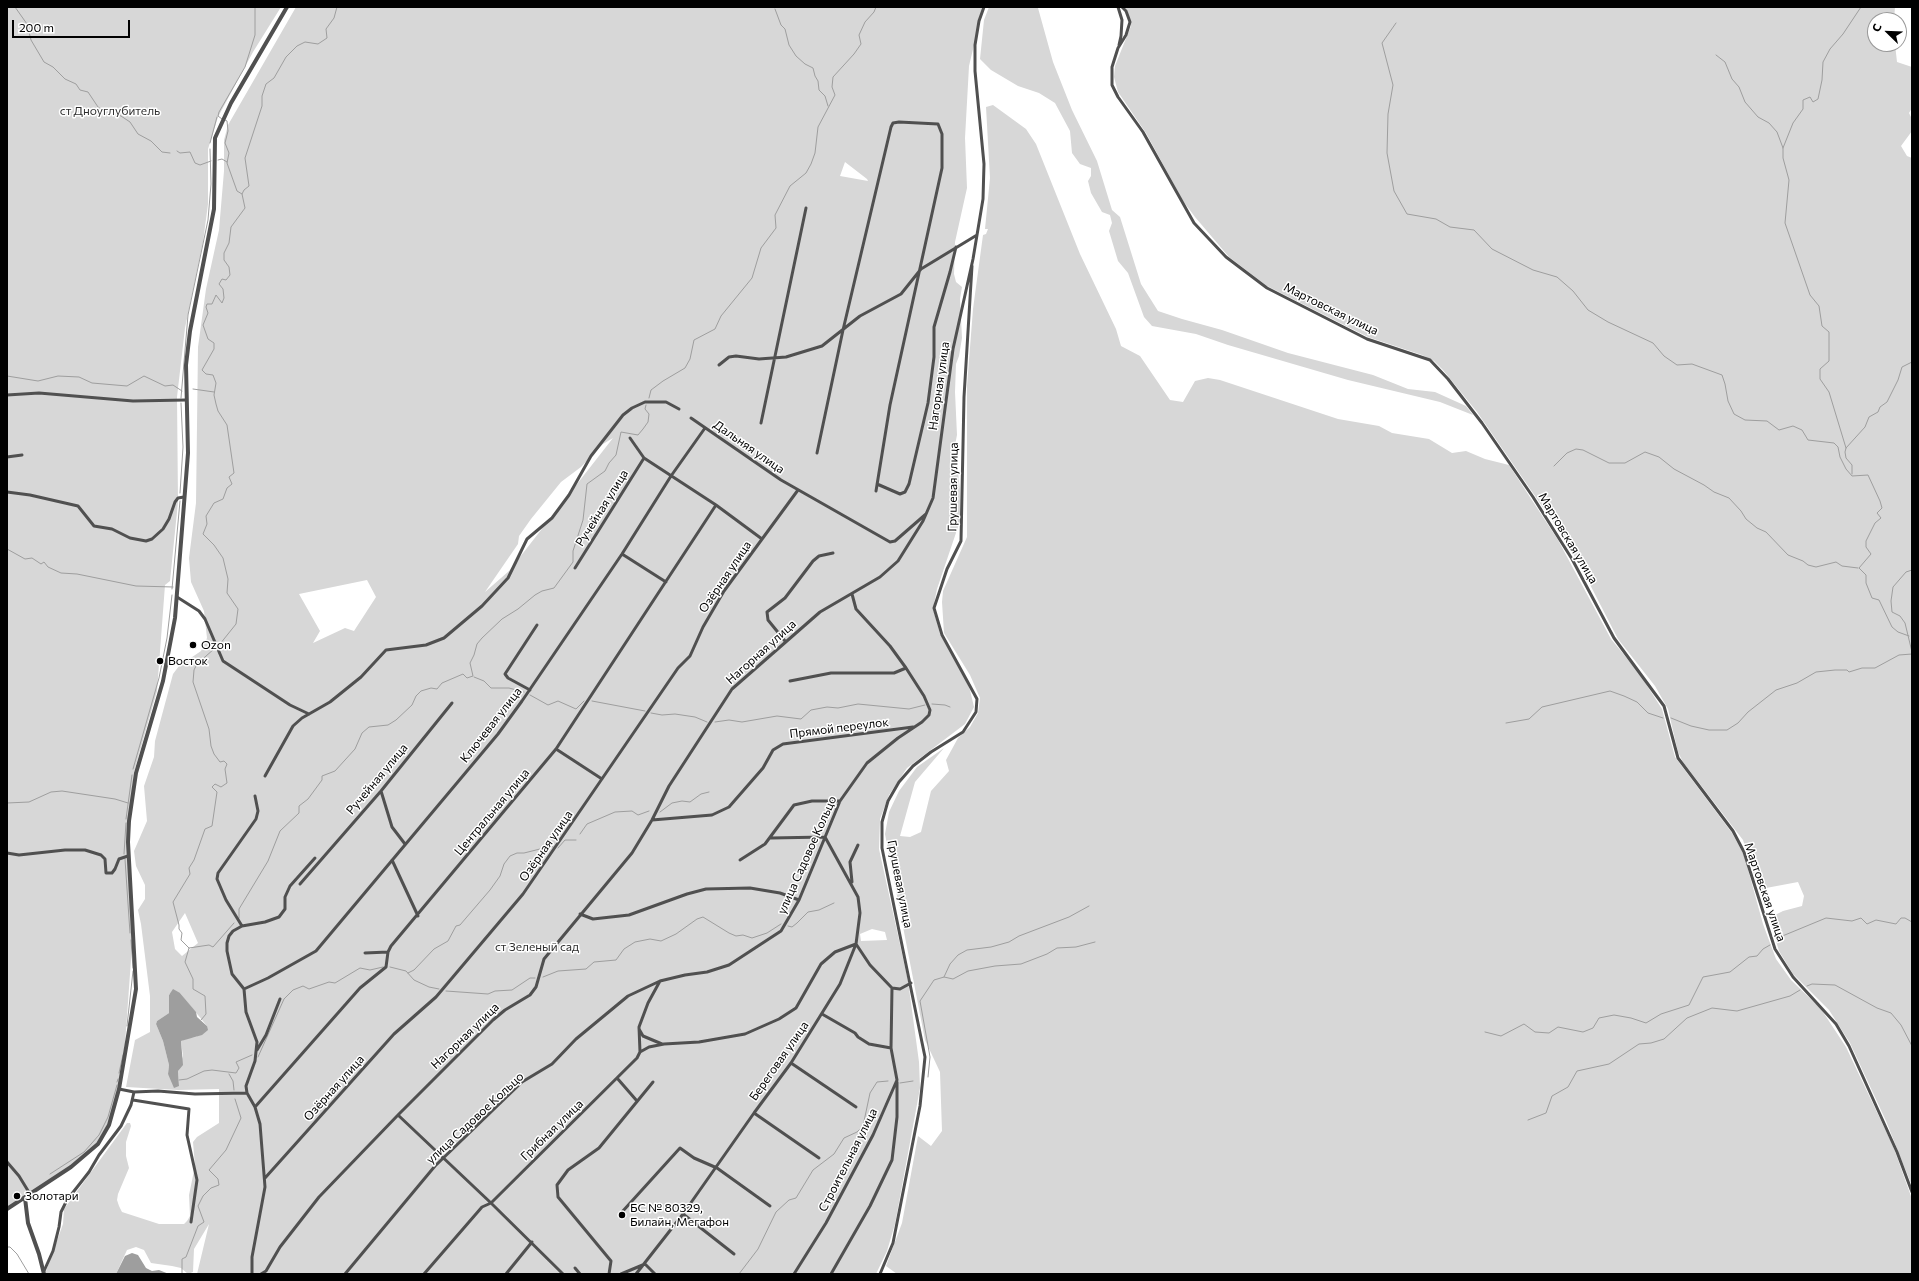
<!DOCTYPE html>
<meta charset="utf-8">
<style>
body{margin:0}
#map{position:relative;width:1919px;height:1281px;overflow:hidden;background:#fff;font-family:Commissioner,sans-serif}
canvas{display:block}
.frame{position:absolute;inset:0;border:8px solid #000;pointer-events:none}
.north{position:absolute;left:1867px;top:12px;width:40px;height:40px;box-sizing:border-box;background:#fff;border:1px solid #999;border-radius:50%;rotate:293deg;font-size:11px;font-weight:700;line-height:16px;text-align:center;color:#000}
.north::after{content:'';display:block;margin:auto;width:14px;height:18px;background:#000;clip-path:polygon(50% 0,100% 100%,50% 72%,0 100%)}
.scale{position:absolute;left:12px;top:20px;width:118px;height:18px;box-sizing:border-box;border:2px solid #000;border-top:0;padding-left:5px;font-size:12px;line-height:14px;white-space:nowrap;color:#000;-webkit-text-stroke:3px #fff;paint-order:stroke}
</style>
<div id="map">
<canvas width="1919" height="1281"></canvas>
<div class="frame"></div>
<div class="north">С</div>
<div class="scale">200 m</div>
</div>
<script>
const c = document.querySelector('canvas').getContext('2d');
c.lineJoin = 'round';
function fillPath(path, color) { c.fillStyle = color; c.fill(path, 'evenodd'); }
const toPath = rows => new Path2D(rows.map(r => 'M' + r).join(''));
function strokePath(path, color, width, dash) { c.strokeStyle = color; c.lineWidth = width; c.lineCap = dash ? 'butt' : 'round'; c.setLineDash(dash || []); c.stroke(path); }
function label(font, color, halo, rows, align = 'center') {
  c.font = font + ' Commissioner,sans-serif'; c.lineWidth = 3; c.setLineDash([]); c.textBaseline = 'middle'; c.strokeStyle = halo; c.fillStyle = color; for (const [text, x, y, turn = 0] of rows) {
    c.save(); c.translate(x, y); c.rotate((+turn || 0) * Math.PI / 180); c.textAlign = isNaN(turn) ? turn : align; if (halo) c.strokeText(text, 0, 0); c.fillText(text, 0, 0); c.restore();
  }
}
const green = toPath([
 [7,7,281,7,253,52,218,117,208,149,208,204,203,242,185,328,177,397,178,502,170,581,165,585,157,691,134,772,127,839,132,946,125,1044,112,1117,93,1149,65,1170,7,1208],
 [296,7,983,7,969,66,965,138,967,188,955,242,954,274,956,282,962,287,960,299,962,338,959,356,956,364,955,392,957,435,955,445,960,490,960,521,937,589,933,609,940,634,964,676,970,690,974,707,965,724,907,768,889,795,880,819,879,849,908,981,919,1062,920,1088,895,1224,887,1251,876,1274,197,1274,209,1224,194,1249,193,1272,188,1274,181,1268,172,1266,151,1263,144,1250,136,1247,127,1250,116,1274,45,1274,63,1224,64,1209,127,1123,130,1123,131,1126,126,1142,126,1156,129,1168,118,1194,117,1200,119,1206,122,1212,159,1224,184,1224,187,1221,190,1216,189,1195,195,1166,193,1142,197,1137,219,1123,219,1089,178,1090,126,1087,135,1040,150,1032,150,996,141,924,138,910,145,899,145,885,136,866,134,851,147,821,144,786,154,757,155,741,173,674,179,666,201,651,207,638,204,611,191,582,189,558,196,503,198,347,206,289,219,230,224,171,224,140,228,125],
 [845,162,867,179,868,181,840,176],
 [613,438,509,571,485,592,518,544,519,536,531,519,561,482,581,467,603,444],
 [367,580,376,597,354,631,345,628,313,643,320,631,299,594],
 [185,913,198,943,182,956,175,949,172,932],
 [872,929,885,932,887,940,861,941,860,934],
 [180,993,207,1026,196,1037,188,1038,181,1041,183,1056,178,1071,179,1086,168,1074,169,1065,163,1041,156,1024,157,1021,169,1013,169,994],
 [989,7,1038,8,1053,62,1072,110,1097,161,1112,210,1120,217,1141,284,1158,311,1182,319,1222,330,1288,353,1373,375,1408,389,1435,392,1466,406,1473,415,1440,402,1348,380,1228,345,1196,334,1152,326,1144,317,1128,273,1118,261,1109,231,1112,223,1110,215,1102,212,1091,193,1088,181,1091,176,1091,168,1080,164,1072,153,1070,131,1055,103,1039,93,1018,86,991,70,980,59,984,20],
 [1124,7,1895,7,1894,20,1875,20,1875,44,1895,44,1897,62,1912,67,1912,108,1909,113,1912,119,1912,131,1901,146,1907,156,1912,158,1912,1186,1886,1121,1850,1043,1829,1010,1793,974,1779,951,1769,918,1783,911,1802,906,1804,896,1798,882,1766,888,1767,908,1764,905,1743,840,1683,762,1678,752,1668,709,1655,686,1618,639,1583,571,1562,535,1477,412,1443,370,1434,361,1422,355,1368,337,1267,286,1229,257,1195,217,1183,201,1146,133,1118,92,1114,77,1115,66,1131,26,1127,10],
 [993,105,1026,129,1036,144,1080,254,1116,329,1121,346,1140,356,1170,400,1183,402,1195,381,1208,378,1220,380,1338,419,1379,426,1392,433,1429,439,1452,453,1466,451,1485,459,1509,465,1558,540,1611,639,1639,673,1662,709,1675,757,1732,833,1744,855,1763,924,1776,959,1791,980,1821,1009,1846,1047,1893,1146,1912,1199,1912,1274,897,1274,886,1266,902,1223,918,1136,931,1146,942,1131,940,1072,925,1040,885,834,889,812,899,791,917,767,944,748,915,782,900,836,910,837,921,832,931,791,949,771,946,760,958,738,970,727,978,713,980,698,970,675,944,633,942,602,943,591,967,537,967,386,973,309,983,235,986,234,988,229,985,229,990,178,986,107]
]);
const water = toPath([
 [173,989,180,993,196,1012,197,1017,207,1026,208,1030,202,1035,181,1041,183,1065,178,1071,179,1086,174,1088,168,1074,169,1065,163,1041,156,1024,157,1021,169,1013,169,995],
 [132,1253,138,1255,146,1268,152,1271,159,1270,169,1274,116,1274,125,1256]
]);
const stream = toPath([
 [15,7,27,24,31,40,44,62,53,67,65,79,76,84,80,90,88,92,98,107,108,114,114,113,121,116,130,122,138,134,151,141,162,152,170,153],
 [775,9,781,25,785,29,789,45,796,56,805,64,813,68,815,76,818,81,819,90,825,96,828,106],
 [1396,23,1382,43,1393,85,1388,114,1387,153,1394,191,1407,214,1436,219,1450,227,1474,230,1492,249,1533,270,1557,277,1573,291,1588,310,1608,322,1653,343,1664,356,1677,365,1692,364,1722,375,1725,384,1728,401,1734,414,1745,420,1767,421,1779,430,1793,426,1802,430,1808,440,1834,443,1838,447,1840,457,1846,469,1852,476,1868,475,1880,501,1882,508,1877,513,1881,518,1875,523,1866,541,1866,547,1871,554,1859,568,1866,575,1866,583,1872,598,1879,600,1892,627,1898,632,1909,636],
 [1716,55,1725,62,1732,79,1739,87,1745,102,1758,117,1769,123,1777,132,1783,148,1783,158,1789,180,1785,223,1810,295,1819,306,1822,326,1829,332,1829,361,1820,369,1820,379,1829,392,1846,448],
 [222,119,218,116,219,112,245,67,255,35,255,7],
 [225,120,227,121,228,131,225,143,229,153,227,163,237,191,242,194],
 [210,143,217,117],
 [1783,148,1793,123,1803,109,1803,100,1810,97,1813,102,1818,99,1822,80,1823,62,1830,49,1843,34,1861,7],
 [177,151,180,153,190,152,195,163,200,165,211,161],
 [218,160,222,159,227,162],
 [7,376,38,381,58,376,79,377,92,383,127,386,144,376,165,386,173,385,182,391],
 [193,389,214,392],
 [181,398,188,315,208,220,211,184,210,149],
 [649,398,651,390,663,381,685,368,690,359,694,340,715,329,721,316,752,278,761,248,776,228,775,215,790,186,806,173,811,164,815,153,818,127,835,95,832,87,833,77,854,54,861,44,859,35,865,22,874,12,876,7],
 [1554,466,1567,453,1576,449,1583,450,1609,463,1625,463,1645,452,1659,457,1674,469,1704,485,1714,492,1729,498,1741,511,1746,519,1757,528,1766,532,1788,555,1803,561,1808,565,1816,567,1836,562,1842,566,1858,568],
 [1852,474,1852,465,1846,458,1845,452,1846,448,1865,427,1869,417,1878,412,1880,407,1887,402,1898,380,1902,367,1912,362],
 [180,493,183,447,181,403],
 [7,549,25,559,32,558,41,564,44,562,48,567,61,573,77,574,136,586,173,587],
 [1912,570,1906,572,1893,587,1891,601,1892,612,1900,616,1905,623,1912,652],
 [172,589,180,501],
 [220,644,236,624,238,609,227,593,228,579,223,558,214,545,203,534,207,524,206,516,214,503,223,499,227,488,232,484,229,477,234,473,227,425,218,411,216,404,214,395,216,383,213,375,206,374,202,370,214,349,214,343,208,339,203,325,208,313,206,307,207,304,212,304,216,295,222,303,224,298,223,289,219,284,222,279,226,280,230,275,229,267,224,260,224,253,229,243,231,227,245,208,242,194,244,190,249,186,245,158,262,106,262,96,266,84,274,78,286,57,297,46,305,42,318,44,327,38,326,29,334,18,337,7],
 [474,677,484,681,491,688,509,688,524,692],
 [530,695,548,705,558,701,576,709,584,701],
 [592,701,645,711],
 [932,704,945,705,950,707],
 [651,713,662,715,675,714,695,717,707,722],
 [1671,718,1691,726,1709,730,1727,730,1738,723,1748,712,1776,690,1797,683,1816,672,1835,670,1847,670,1849,672,1862,668,1875,668,1899,655,1912,654],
 [715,722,729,720,742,722,777,716,801,719,811,710,827,707,838,708,858,704,909,709,925,705],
 [1506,723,1529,719,1542,707,1610,691,1624,696,1637,702,1648,713,1663,718],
 [133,769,159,678,167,638,172,595],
 [7,803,29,802,51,792,62,791,115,799,128,803],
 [660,812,672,803,682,801,690,802,701,794,709,792],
 [126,819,132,775],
 [580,834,587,824,615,812,632,811,638,815,649,811],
 [558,848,565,840,576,840],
 [124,854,126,823],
 [125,859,130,933],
 [239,918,239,909,268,861,280,831,299,813,299,806,308,799,322,780,322,776,335,771,355,749,362,733,369,727,388,725,396,720,412,705,416,696,421,691,431,688,437,689,442,683,463,674,467,678,473,676,470,663,474,655,477,644,482,638,502,619,518,609,535,595,542,591,554,588,573,562,573,551,583,520,587,484,605,471,609,463,616,455,621,432,638,435,643,429,648,422,649,414,645,409,646,405],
 [788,926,792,927,797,923,808,912,819,910,834,903],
 [131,940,133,968],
 [1778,941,1780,937,1826,918,1852,921,1861,918,1867,924,1876,920,1896,924,1901,918,1905,918,1912,922],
 [189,948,181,940,182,933,179,929,179,925,173,902,190,874,189,868,194,860,205,829,212,826,217,792,212,787,215,784,221,787,227,783,225,769,227,764,224,761,220,762,214,754,211,746,209,729,193,682,194,670,197,664,214,649],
 [390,967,406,971,414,980,429,987,439,989],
 [408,973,414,970,434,949,448,941,456,926,460,925,490,890,500,876,504,864,510,856,517,853,524,853,548,847,553,847],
 [543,977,558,971,586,969,594,962,616,960,624,949,635,942,650,939,661,941,676,934,697,919,703,917,729,933,736,936,743,935,752,938,767,933,781,924],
 [944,977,950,964,958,955,967,950,991,947,1009,942,1019,936,1069,917,1089,906],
 [1807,986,1812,984,1835,985,1877,1008,1891,1013,1901,1025,1912,1046],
 [446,991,488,994,495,991,512,990,530,978,535,978],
 [201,1020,206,1014,205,996,193,989,193,979,185,962,189,948,209,945,213,947,234,923],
 [127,1026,133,971],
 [1485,1032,1501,1036,1524,1024,1535,1032,1549,1033,1558,1027,1583,1032,1593,1028,1599,1018,1614,1015,1631,1018,1646,1023,1661,1014,1689,1005,1703,977,1730,972,1749,957,1757,956,1763,949,1770,945],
 [258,1057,284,999,293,990,303,986,309,989,329,982,335,983,360,968,370,970,383,967],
 [119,1073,123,1055],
 [229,1074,233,1081,234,1090],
 [928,1077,930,1057,920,1001,934,980,944,977,953,979,968,971,995,966,1021,964,1047,954,1057,948,1076,947,1095,942],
 [179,1080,187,1079,204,1071,212,1070,236,1073,239,1068,236,1062,252,1055],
 [117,1082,118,1079],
 [900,1083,913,1081],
 [1528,1120,1546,1113,1552,1096,1568,1087,1577,1071,1609,1064,1639,1044,1651,1043,1664,1039,1687,1018,1712,1008,1737,1011,1790,996,1800,990],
 [50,1174,84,1152,99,1135,108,1117,117,1085],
 [7,1247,10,1247,17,1254,29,1274],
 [182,1274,182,1259,186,1257,198,1226,204,1222,198,1206,203,1196,211,1188,219,1185,218,1179,209,1170,226,1150,241,1118,235,1099],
 [739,1274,758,1249,776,1212,789,1200,796,1198,813,1170,834,1154,844,1138,857,1132,863,1126,870,1093,877,1082,888,1081]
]);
const minor = toPath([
 [1118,7,1122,20,1121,36,1119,45],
 [1122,7,1126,11,1130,22,1126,35,1118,48,1112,67,1112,85,1118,97,1143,132,1194,223,1226,257,1267,288,1367,339,1430,360,1448,379,1482,423,1533,497,1572,559,1614,638,1664,706,1678,758,1733,831,1744,852,1775,949,1793,977,1836,1024,1849,1046,1897,1152,1912,1192],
 [719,365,729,357,736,356,759,359,786,357,822,346,860,316,901,294,921,269,977,235],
 [7,395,39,393,133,401,186,400],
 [691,418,781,480,890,542,895,541,926,514],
 [761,423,806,208],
 [630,438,644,458,716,505,762,539],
 [817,453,843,330,891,127,893,123,899,122,938,124,942,134,942,168,890,405,876,491],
 [7,457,22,455],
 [877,484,900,494,905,492,909,484,928,403,934,357,934,327,950,272,956,247],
 [7,492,30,495,78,506,94,526,112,529,130,538,146,541,152,539,163,529,169,519,175,502,178,498,184,497],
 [622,554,666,582],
 [575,568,644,458],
 [177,597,199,611,205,619,223,661,290,705,309,714],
 [785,641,768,620,767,612,785,598,813,561,819,556,833,553],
 [790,681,831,673,894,673,906,668],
 [530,690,508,678,505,674,537,625],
 [556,749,602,779],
 [265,776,293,726,302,718,330,702,361,677,386,650,426,645,444,638,482,606,508,578,527,539,552,518,569,495,591,456,623,415,632,408,645,402,666,402,679,409],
 [381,791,392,827,405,844],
 [652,820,712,815,729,807,763,768,773,750,783,744,913,727],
 [7,853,19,855,65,850,85,850,101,855,105,859,106,873,112,873,115,869,119,859,128,856],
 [392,860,418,916],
 [740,860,765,844,794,805,812,801,840,801],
 [852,882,850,862,858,845],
 [300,884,381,791,452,703],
 [580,914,593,919,629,915,687,894,706,889,750,888,780,893,799,900],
 [242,926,265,922,279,917,285,909,285,897,290,886,315,858],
 [365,953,388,952],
 [244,989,268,978,316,951,498,734,522,701,622,554,671,476,705,428],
 [822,1014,855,1033,858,1037,869,1044,891,1048],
 [639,1029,643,1036,662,1044],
 [257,1050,266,1035,280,999],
 [640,1052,649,1047,664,1044,699,1042,745,1034,779,1019,796,1008,821,964,835,952,856,944,870,965,892,988,900,989,911,983],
 [791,1063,856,1107],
 [617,1078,637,1101],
 [119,1089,134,1092,158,1091,195,1094,247,1093],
 [133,1100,189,1109,187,1135,197,1180,191,1222],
 [255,1107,360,988,386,967,388,952,391,946,556,749,716,505],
 [754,1113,819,1158],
 [398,1115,491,1203,563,1274],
 [7,1162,19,1176,30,1194],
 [265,1178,394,1034,436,997,523,894,678,668,690,656,703,627,724,591,798,490],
 [622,1212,680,1148,694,1158,717,1168,770,1206],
 [683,1214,734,1254],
 [575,1268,580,1274],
 [44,1271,53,1251,59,1227,61,1212,67,1200,89,1172,99,1155,121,1126,131,1105,134,1092],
 [252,1274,252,1257,265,1187,260,1124,255,1107,247,1093,246,1086,255,1061,257,1042,246,1012,244,989,232,974,227,951,227,943,229,936,233,931,242,926,226,900,217,879,218,873,256,819,258,811,255,796],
 [261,1274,266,1271,280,1247,319,1197,398,1115,493,1020,505,1010,530,995,536,987,544,959,632,853,652,820,669,786,732,689,820,612,880,577,898,561,923,521,933,498,953,349,973,259,983,199,984,164,975,71,975,45,979,21,984,7],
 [345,1274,435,1166,522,1082,552,1064,576,1039,628,996,660,981,685,975,707,972,729,965,781,931,799,900,840,801,867,763,898,738,922,722,929,715,930,710,924,696,906,668,890,646,856,609,852,594],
 [424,1274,482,1207,491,1203,637,1058,640,1052,639,1027,648,1003,660,981],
 [506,1274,532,1242],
 [609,1274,611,1261,558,1197,557,1185,568,1170,599,1148,653,1082],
 [621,1274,645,1264,655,1274],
 [636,1274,683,1214,754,1113,791,1063,840,984,856,944,860,913,858,897,825,837,771,838],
 [794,1274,826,1223,873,1135,897,1080,891,1048,892,988],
 [831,1274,870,1206,892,1160,897,1117,897,1082],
 [880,1274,893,1243,920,1106,925,1057,882,848,882,822,888,801,899,782,913,766,931,752,963,732,976,712,977,699,942,635,934,608,947,569,961,541,964,397,972,266]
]);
const tertiary = toPath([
 [25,1198,28,1223,39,1254,44,1274],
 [7,1209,71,1167,98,1144,109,1125,119,1089,136,989,128,842,129,821,136,773,163,681,175,618,188,453,186,365,190,331,214,209,215,138,231,103,287,7]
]);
const markers = [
 [193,645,4,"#000"],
 [160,661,4,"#000"],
 [17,1196,4,"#000"],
 [622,1215,4,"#000"]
];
const parkNames = [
 ["ст Дноуглубитель",110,111],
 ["ст Зеленый сад",537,947]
];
const streetNames = [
 ["Мартовская улица",1331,309,26],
 ["Нагорная улица",939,386,-82],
 ["Дальняя улица",749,447,35],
 ["Грушевая улица",953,487,-89],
 ["Ручейная улица",602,508,-58],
 ["Мартовская улица",1568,538,59],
 ["Озёрная улица",725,577,-56],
 ["Нагорная улица",761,652,-42],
 ["Ключевая улица",491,725,-52],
 ["Прямой переулок",839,728,-7],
 ["Ручейная улица",377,779,-50],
 ["Центральная улица",492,812,-50],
 ["Озёрная улица",546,846,-55],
 ["улица Садовое Кольцо",807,855,-66],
 ["Грушевая улица",900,884,79],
 ["Мартовская улица",1765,892,71],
 ["Нагорная улица",465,1036,-44],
 ["Береговая улица",779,1061,-55],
 ["Озёрная улица",334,1088,-48],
 ["улица Садовое Кольцо",475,1118,-43],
 ["Грибная улица",552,1130,-44],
 ["Строительная улица",848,1160,-63]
];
const poiNames = [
 ["Ozon",201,645],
 ["Восток",168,661],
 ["Золотари",25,1196],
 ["БС № 80329,",630,1208],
 ["Билайн, Мегафон",630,1222]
];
fillPath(green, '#d7d7d7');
fillPath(water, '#9e9e9e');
strokePath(stream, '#9e9e9e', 1);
strokePath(minor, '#505050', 3);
strokePath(tertiary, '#505050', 4);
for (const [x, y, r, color] of markers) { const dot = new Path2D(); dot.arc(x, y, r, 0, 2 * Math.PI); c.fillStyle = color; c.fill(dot); strokePath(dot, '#fff', 1.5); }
label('12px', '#2e2e2e', '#fff', parkNames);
label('12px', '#000', '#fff', streetNames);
label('12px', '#000', '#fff', poiNames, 'left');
</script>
